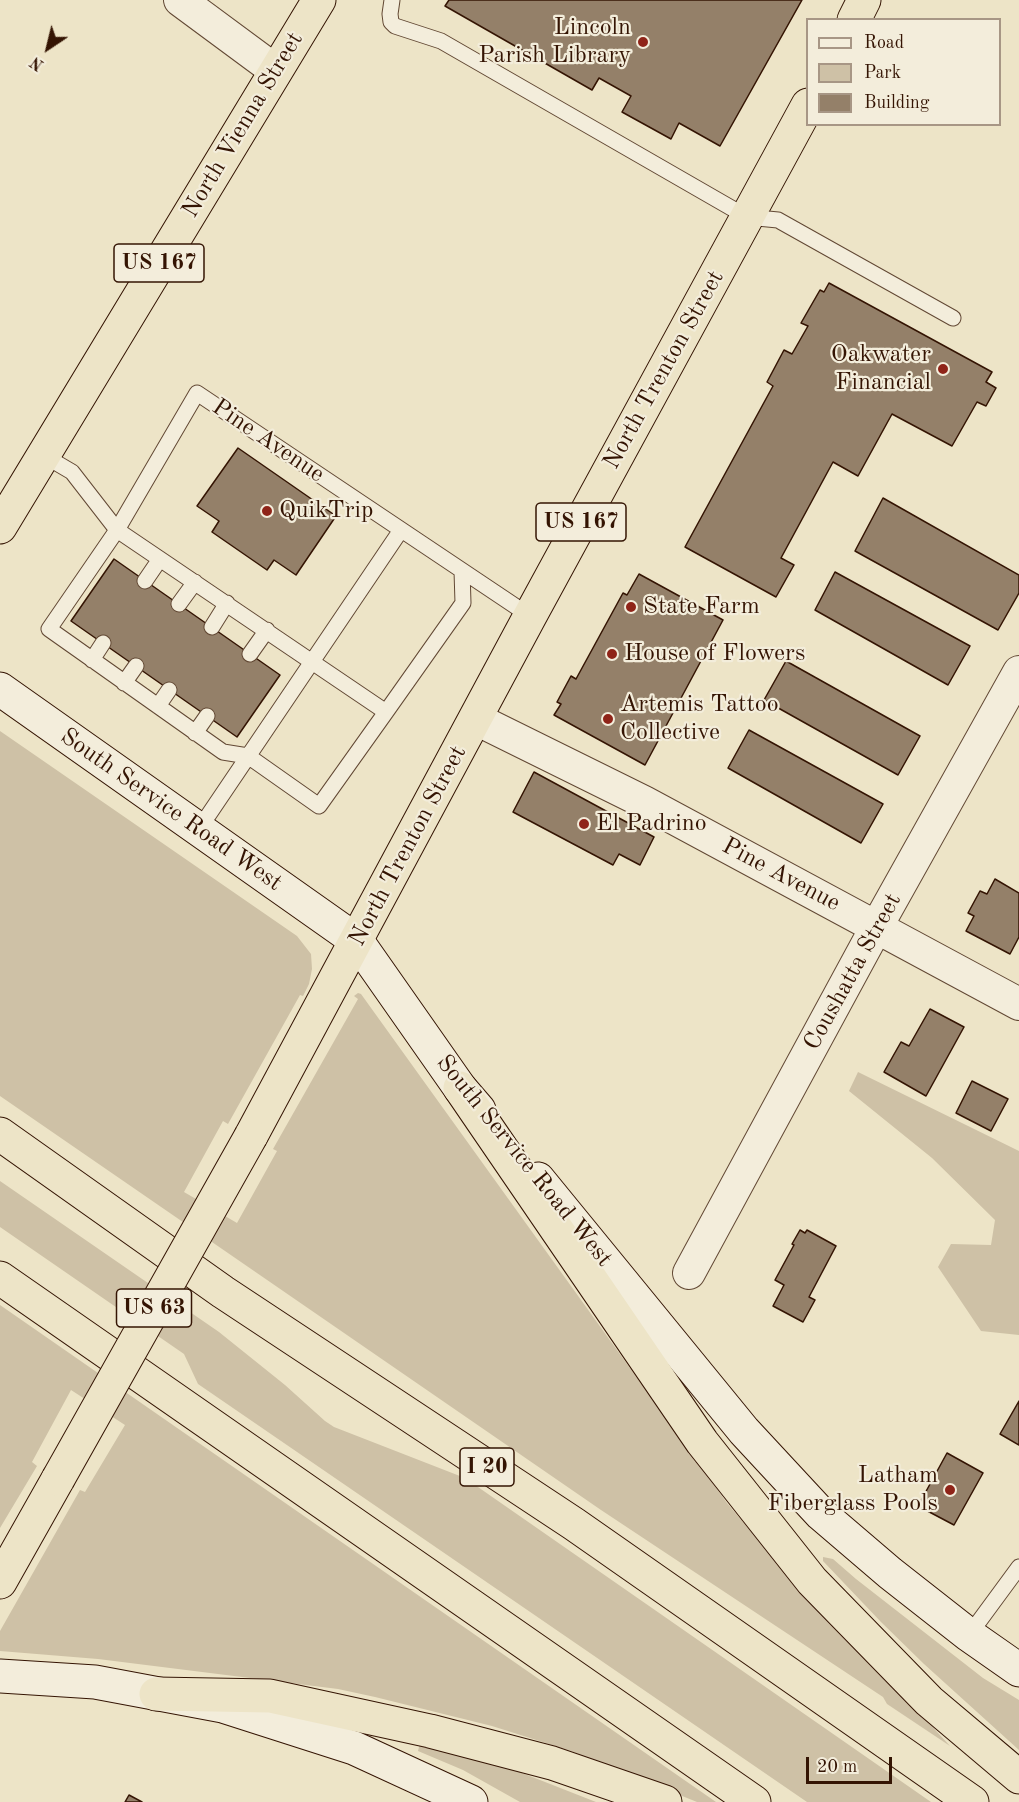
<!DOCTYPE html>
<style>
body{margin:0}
#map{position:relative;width:1019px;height:1802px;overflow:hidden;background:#ede4c7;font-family:"Old Standard TT",serif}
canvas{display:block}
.legend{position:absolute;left:806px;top:18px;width:195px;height:108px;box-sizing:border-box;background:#f3eddb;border:2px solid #a79685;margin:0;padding:8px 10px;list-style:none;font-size:18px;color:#341403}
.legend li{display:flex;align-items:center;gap:12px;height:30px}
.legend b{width:30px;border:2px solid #a79685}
.north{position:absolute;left:18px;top:18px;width:60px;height:60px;-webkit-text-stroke:4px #f3eddb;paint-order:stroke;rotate:215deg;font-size:16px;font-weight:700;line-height:24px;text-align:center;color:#341403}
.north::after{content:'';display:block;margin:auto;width:21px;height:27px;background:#341403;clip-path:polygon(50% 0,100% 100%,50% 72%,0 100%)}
.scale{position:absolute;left:806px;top:1757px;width:86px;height:27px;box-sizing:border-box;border:3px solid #341403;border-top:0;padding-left:8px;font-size:18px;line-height:21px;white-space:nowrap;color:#341403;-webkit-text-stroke:4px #f3eddb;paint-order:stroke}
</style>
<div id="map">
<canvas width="1019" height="1802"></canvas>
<ul class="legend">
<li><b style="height:8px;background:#f3eddb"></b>Road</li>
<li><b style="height:16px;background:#cec1a6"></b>Park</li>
<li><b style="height:16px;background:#948069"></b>Building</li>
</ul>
<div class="north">N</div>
<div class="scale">20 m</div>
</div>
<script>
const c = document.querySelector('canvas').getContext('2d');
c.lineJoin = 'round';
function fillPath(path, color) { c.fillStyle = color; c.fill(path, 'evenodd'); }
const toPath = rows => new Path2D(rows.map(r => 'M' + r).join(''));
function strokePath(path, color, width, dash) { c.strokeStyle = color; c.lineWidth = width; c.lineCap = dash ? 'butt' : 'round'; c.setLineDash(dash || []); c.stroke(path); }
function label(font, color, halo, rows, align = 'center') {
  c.font = font + ' "Old Standard TT",serif'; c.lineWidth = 4.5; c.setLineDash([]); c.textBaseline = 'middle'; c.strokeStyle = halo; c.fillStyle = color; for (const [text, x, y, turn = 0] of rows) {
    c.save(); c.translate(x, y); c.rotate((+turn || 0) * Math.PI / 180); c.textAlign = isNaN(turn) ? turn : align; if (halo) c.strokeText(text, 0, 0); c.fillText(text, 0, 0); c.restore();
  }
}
const green = toPath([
 [0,731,297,936,311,954,312,969,309,984,303,996,300,995,228,1124,223,1121,184,1192,237,1223,277,1151,273,1149,358,999,354,996,358,993,361,994,727,1503,809,1600,904,1696,950,1746,887,1704,883,1697,601,1510,0,1096],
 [858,1072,1019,1151,1019,1335,981,1331,938,1267,951,1244,991,1245,995,1220,932,1158,849,1091],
 [0,1181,219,1332,285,1385,325,1421,334,1427,465,1478,931,1802,807,1802,198,1384,184,1354,0,1227],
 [0,1305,716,1802,697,1802,571,1751,492,1726,375,1697,338,1689,98,1659,0,1651,0,1631,80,1490,85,1492,125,1425,71,1390,32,1462,37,1466,0,1528],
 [823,1557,833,1559,856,1579,983,1678,1019,1700,1019,1750,924,1664,881,1622,823,1561],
 [420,1743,517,1771,596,1802,520,1802,463,1770,418,1751]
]);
const building = toPath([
 [449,0,802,0,720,146,679,123,671,139,622,112,631,96,599,78,592,90,445,6,449,0],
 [829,283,992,372,986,382,996,388,986,406,977,402,952,446,892,414,858,476,833,462,781,558,794,565,776,597,685,547,773,386,767,382,784,350,792,354,808,326,801,323,820,290,824,292,829,283],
 [238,448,336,516,296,575,274,560,267,570,212,532,219,521,197,506,238,448],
 [883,498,1019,575,1019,593,998,630,855,551,883,498],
 [114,559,280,675,237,737,71,621,114,559],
 [835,572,970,646,948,685,815,610,835,572],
 [639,574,723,620,645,765,554,715,561,704,557,702,571,676,576,679,623,593,627,595,639,574],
 [786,661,920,736,898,775,764,700,786,661],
 [749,730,883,804,861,843,728,768,749,730],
 [534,772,654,837,640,865,619,854,613,865,513,812,534,772],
 [995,879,1019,893,1019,937,1010,954,966,931,974,916,968,913,980,891,987,894,995,879],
 [930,1009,964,1027,926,1096,884,1072,901,1042,909,1046,930,1009],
 [972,1081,1008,1099,991,1131,956,1113,972,1081],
 [800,1230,805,1233,807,1230,836,1246,809,1297,815,1300,803,1322,773,1306,784,1285,775,1280,794,1245,792,1244,800,1230],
 [1019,1401,1019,1445,1000,1434,1019,1401],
 [947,1453,983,1473,954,1525,918,1506,947,1453],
 [129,1795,142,1802,125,1802,129,1795]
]);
const lane = toPath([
 [392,0,390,14,391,22,395,26,441,41,747,217,778,220,953,318],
 [43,455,72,472,117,530,197,393,530,616],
 [145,581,160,559],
 [179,604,195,582],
 [212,627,227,603],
 [250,654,267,630],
 [92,660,103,643],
 [124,683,136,666],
 [158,706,169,690],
 [386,712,117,530,49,629,223,752,248,756,319,806,386,712,463,603,462,571],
 [195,733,207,716],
 [199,829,401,530],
 [969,1635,1019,1567]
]);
const street = toPath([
 [180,0,276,71],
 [476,719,644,802,1019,1004],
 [689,1273,877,926,1019,672]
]);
const secondary = toPath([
 [0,689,357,941,460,1088,479,1110],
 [538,1179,744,1431,821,1514,890,1573,969,1635,1019,1670],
 [0,1676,95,1682,223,1706,354,1748,471,1802]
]);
const highway = toPath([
 [854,20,864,0],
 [0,527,319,0],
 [460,1088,702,1442,812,1581,929,1701,1019,1777],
 [0,1134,223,1292,574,1524,972,1802],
 [251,1136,530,616,808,105],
 [0,1278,754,1802],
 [0,1582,58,1479],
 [156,1694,270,1696,430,1731,552,1763,665,1802]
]);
const highwayBridge = toPath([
 [58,1479,251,1136]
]);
const markers = [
 [643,42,6,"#8f2418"],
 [943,369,6,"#8f2418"],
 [267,511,6,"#8f2418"],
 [631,607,6,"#8f2418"],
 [612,654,6,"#8f2418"],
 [608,719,6,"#8f2418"],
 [584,824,6,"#8f2418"],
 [950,1490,6,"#8f2418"]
];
const shields = [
 [159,263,90],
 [581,522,90],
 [154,1308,75],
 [487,1467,54]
];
const shieldNames = [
 ["US 167",159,263],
 ["US 167",581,522],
 ["US 63",154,1308],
 ["I 20",487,1467]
];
const poiNames = [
 ["Lincoln",631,28,"right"],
 ["Parish Library",631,56,"right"],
 ["Oakwater",931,355,"right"],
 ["Financial",931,383,"right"],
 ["QuikTrip",279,511],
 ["State Farm",643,607],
 ["House of Flowers",624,654],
 ["Artemis Tattoo",620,705],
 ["Collective",620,733],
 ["El Padrino",596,824],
 ["Latham",938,1476,"right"],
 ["Fiberglass Pools",938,1504,"right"]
];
const streetNames = [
 ["North Vienna Street",243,125,-59],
 ["North Trenton Street",664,370,-61],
 ["Pine Avenue",268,441,34],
 ["South Service Road West",171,810,35],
 ["North Trenton Street",408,846,-62],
 ["Pine Avenue",781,875,28],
 ["Coushatta Street",853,972,-61],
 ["South Service Road West",524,1161,51]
];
fillPath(green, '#cec1a6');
fillPath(building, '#948069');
strokePath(building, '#341403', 1.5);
strokePath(lane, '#624834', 17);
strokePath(street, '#624834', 34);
strokePath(secondary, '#341403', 35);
strokePath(highway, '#341403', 35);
strokePath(lane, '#f3eddb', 15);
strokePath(street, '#f3eddb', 32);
strokePath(secondary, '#f3eddb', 33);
strokePath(highway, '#ede4c7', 33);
strokePath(highwayBridge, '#341403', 35, []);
strokePath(highwayBridge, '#ede4c7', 33);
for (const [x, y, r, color] of markers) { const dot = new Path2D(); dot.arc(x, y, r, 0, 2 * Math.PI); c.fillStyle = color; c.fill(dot); strokePath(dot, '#f3eddb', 2); }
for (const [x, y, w] of shields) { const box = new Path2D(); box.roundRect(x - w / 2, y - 19, w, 38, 4.5); c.fillStyle = '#f3eddb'; c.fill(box); strokePath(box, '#341403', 1.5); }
label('bold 22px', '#341403', null, shieldNames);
label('24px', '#341403', '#f3eddb', poiNames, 'left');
label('24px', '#341403', '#f3eddb', streetNames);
</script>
